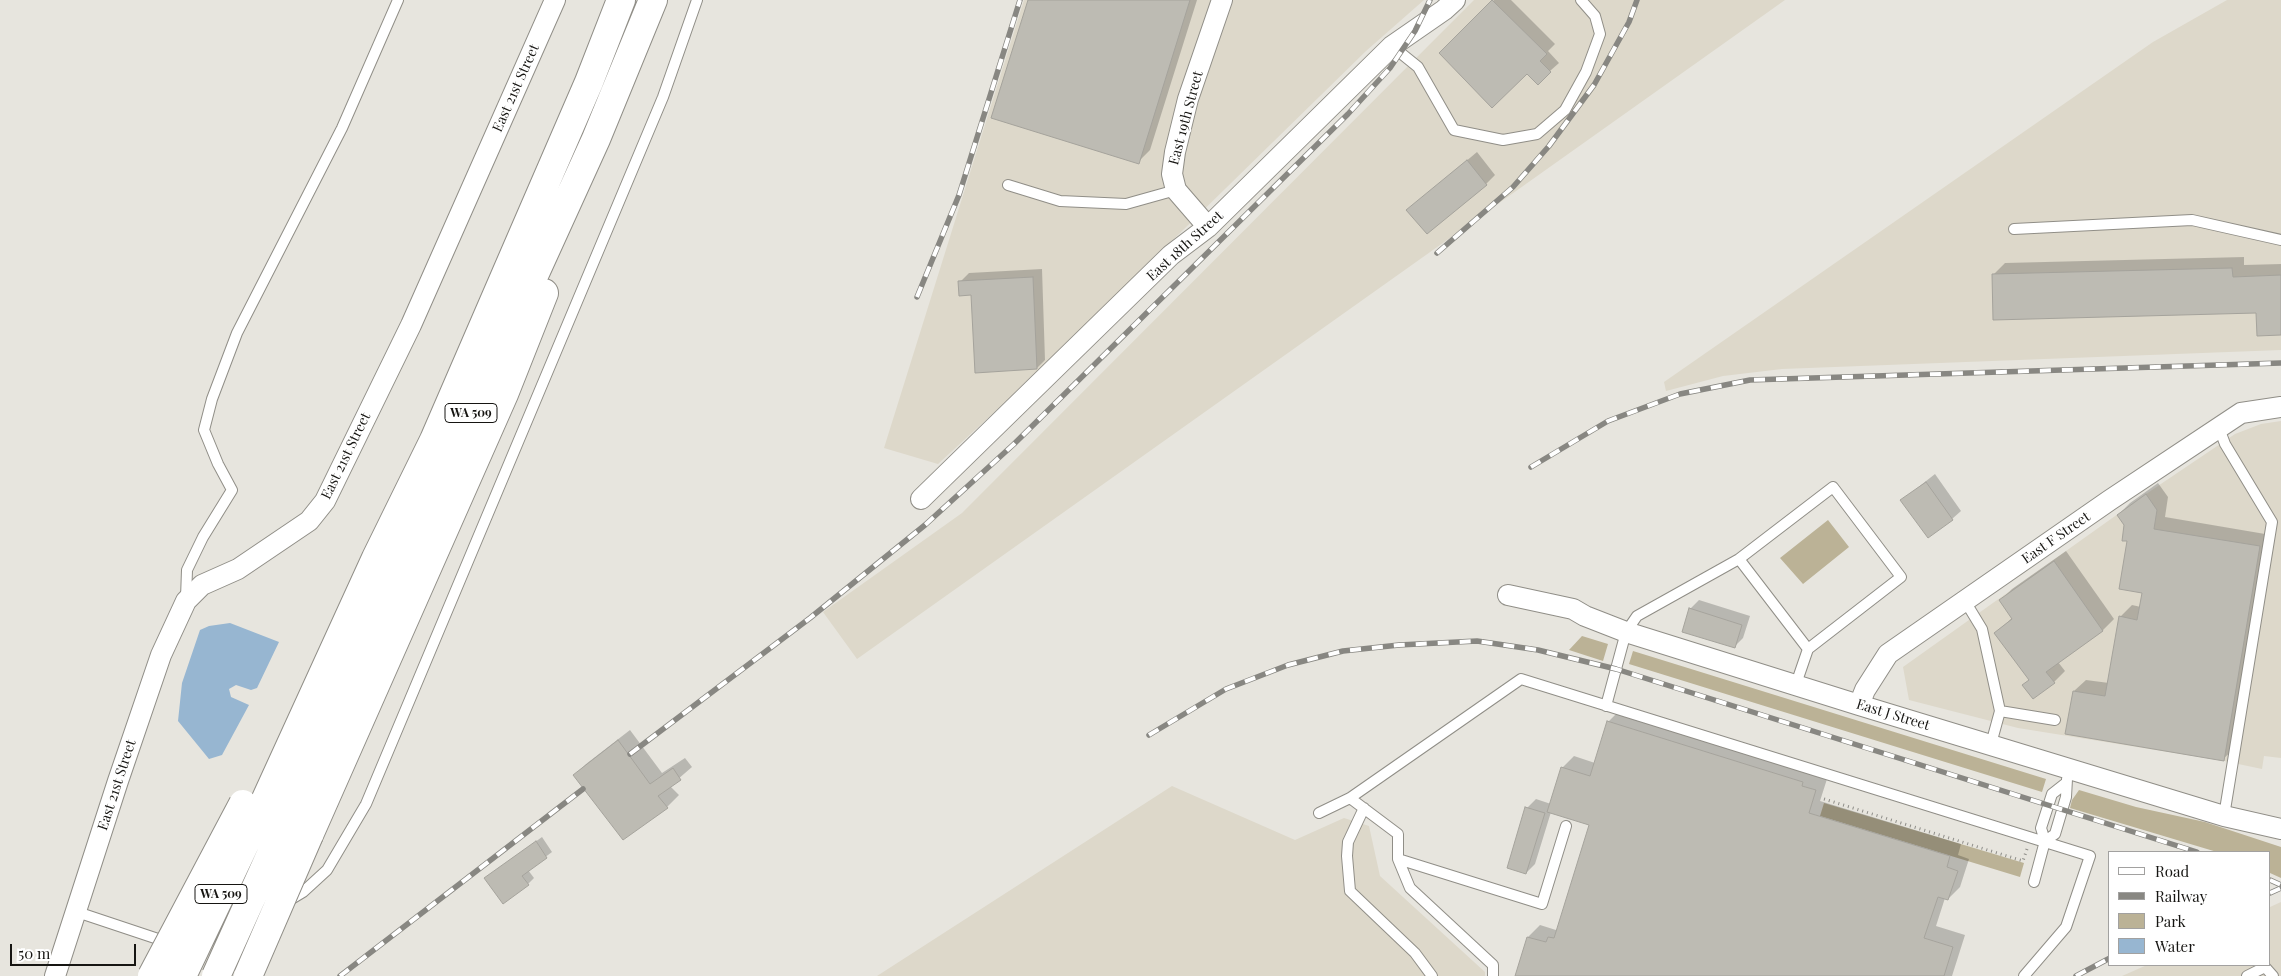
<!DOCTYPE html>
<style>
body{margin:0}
#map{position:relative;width:2281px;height:976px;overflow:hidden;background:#e7e5de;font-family:"Playfair Display",serif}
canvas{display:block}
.legend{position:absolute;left:2108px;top:851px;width:162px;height:115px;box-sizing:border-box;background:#fff;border:1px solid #a2a1a0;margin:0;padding:6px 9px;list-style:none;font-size:15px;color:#161512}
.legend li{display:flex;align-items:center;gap:10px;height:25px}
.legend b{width:25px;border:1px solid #a2a1a0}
.scale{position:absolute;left:10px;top:944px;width:126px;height:22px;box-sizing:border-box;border:2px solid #161512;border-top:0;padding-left:6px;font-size:15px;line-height:18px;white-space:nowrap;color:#161512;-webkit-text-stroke:4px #fff;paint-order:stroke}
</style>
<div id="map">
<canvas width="2281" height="976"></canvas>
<ul class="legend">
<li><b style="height:6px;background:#fff"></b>Road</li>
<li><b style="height:6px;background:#888782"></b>Railway</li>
<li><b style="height:14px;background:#bbb296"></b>Park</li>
<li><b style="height:14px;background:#97b6d1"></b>Water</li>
</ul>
<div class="scale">50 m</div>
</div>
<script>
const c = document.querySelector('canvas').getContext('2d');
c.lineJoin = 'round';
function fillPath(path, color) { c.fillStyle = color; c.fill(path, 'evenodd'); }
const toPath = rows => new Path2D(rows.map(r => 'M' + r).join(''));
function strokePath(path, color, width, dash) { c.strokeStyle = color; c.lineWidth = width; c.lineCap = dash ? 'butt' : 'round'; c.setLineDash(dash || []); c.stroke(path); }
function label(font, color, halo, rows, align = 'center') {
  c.font = font + ' "Playfair Display",serif'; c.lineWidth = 4; c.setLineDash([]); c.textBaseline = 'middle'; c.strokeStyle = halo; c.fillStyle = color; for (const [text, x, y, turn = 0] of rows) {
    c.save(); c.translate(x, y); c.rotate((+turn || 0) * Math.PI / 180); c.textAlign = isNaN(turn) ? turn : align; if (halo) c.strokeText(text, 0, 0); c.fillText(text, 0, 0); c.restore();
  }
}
const built = toPath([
 [1024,0,1424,0,1366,51,1039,371,938,464,884,448],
 [1474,0,1785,0,857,659,823,612,962,513],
 [2227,0,2281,0,2281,350,1782,369,1723,376,1666,391,1664,382,2153,42],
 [2281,421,2281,758,2264,756,2262,769,2224,761,2018,728,1909,700,1903,667,2146,494,2235,434,2261,424],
 [1172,786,1295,840,1344,818,1369,826,1380,876,1485,972,1485,976,877,976],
 [2281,902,2281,976,2122,976,2147,965,2270,965,2270,907]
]);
const green = toPath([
 [1828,520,1849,547,1803,584,1780,558],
 [1582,636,1608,644,1603,661,1569,650],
 [1633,651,2046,779,2042,792,1629,664],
 [2079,790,2136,807,2205,822,2281,847,2281,878,2270,873,2270,852,2217,852,2070,808,2072,800],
 [1824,803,2024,863,2020,877,1820,816]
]);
const water = toPath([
 [230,623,279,642,257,688,251,690,236,685,229,689,231,697,249,705,222,755,209,759,178,721,182,683,200,630,209,626]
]);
const shadow = toPath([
 [1029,0,1197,0,1150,150,1138,162],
 [1494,0,1511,0,1555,44,1548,51,1559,63,1550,71,1527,72,1440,53],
 [1477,152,1495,175,1486,184,1408,210],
 [2244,257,2244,265,2281,264,2281,334,2258,312,1993,275,2005,263],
 [1042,269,1045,360,1036,369,960,282,969,273],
 [1935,474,1961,511,1952,519,1902,500],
 [2158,483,2168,497,2165,517,2271,535,2235,748,2223,759,2074,691,2086,680,2109,683,2120,617,2132,605,2141,607,2143,592,2125,525,2118,515,2130,503],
 [2066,551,2114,619,2103,630,2058,662,2065,671,2054,682,2024,685,2030,679,1996,633,2013,617,2001,600,2012,589],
 [1699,600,1750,616,1743,638,1734,647,1690,609],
 [1620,710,1827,779,1820,801,1961,844,1958,855,1969,859,1960,887,1948,899,1945,898,1936,926,1965,935,1952,976,1516,976,1528,937,1540,925,1556,930,1559,928,1591,825,1551,812,1535,864,1526,873,1527,808,1536,799,1551,804,1562,768,1574,756,1595,763,1608,722],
 [630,730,662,773,685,758,692,767,670,786,679,795,667,807,623,838,575,775,586,764],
 [542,837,552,852,528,870,534,878,528,884,486,878]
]);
const building = toPath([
 [1028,0,1190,0,1139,164,991,118,1028,0],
 [1492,0,1547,54,1540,61,1551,72,1538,85,1527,74,1492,108,1439,53,1492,0],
 [1467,160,1487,185,1427,234,1406,210,1467,160],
 [2232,268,2233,277,2281,275,2281,335,2257,336,2256,313,1993,320,1992,274,2232,268],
 [1033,277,1037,369,975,373,971,295,959,296,958,281,1033,277],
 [1926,482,1953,520,1928,538,1900,500,1926,482],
 [2146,494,2157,510,2154,529,2260,546,2224,761,2065,734,2073,691,2105,696,2119,616,2137,620,2142,593,2119,589,2127,541,2122,541,2124,525,2117,515,2146,494],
 [2054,561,2103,631,2046,672,2055,683,2033,699,2022,685,2029,680,1994,633,2012,619,1999,600,2054,561],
 [1689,608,1742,625,1735,648,1682,632,1689,608],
 [1607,721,1803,782,1802,786,1816,790,1809,813,1950,856,1947,867,1958,871,1948,900,1938,897,1924,938,1953,947,1944,976,1515,976,1527,937,1546,942,1548,937,1554,938,1589,825,1547,812,1561,767,1590,776,1607,721],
 [618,740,650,784,673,768,681,780,658,796,668,808,623,840,573,775,618,740],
 [1525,807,1545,813,1526,874,1507,868,1525,807],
 [536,841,547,858,522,876,529,885,503,904,484,878,536,841]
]);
const path = toPath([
 [1824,799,2023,861,2027,849]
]);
const service = toPath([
 [1392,46,1418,67,1454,130,1503,140,1537,134,1565,110,1586,72,1600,34,1595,16,1581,0],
 [1008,185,1060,201,1126,204,1176,190],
 [2014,229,2192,220,2281,240],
 [2219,428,2225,444,2272,522,2224,816],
 [186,598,187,570,203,537,232,490,218,464,204,430,212,399,237,333,342,128,398,0],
 [1965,601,1982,629,2000,711,1991,744],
 [1796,684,1808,649,1901,577,1833,487,1739,559,1808,649],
 [1606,706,1626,632,1637,616,1739,559],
 [2000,711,2055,720],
 [1350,798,1398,834,1398,859,1410,888,1493,965,1493,976],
 [1364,808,1348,842,1347,856,1350,891,1415,953,1432,976],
 [1319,813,1350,798,1521,679,2090,856,2066,927,2024,976],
 [2045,841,2055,834,2066,797,2067,779],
 [1398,859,1542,904,1566,826],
 [2034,882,2045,841,2041,828,2052,794,2066,783],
 [288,901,303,892,327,870,366,804,663,97,697,0],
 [77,912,167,942],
 [2247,976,2265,967,2273,976]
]);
const minor = toPath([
 [1208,227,1176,190,1172,174,1175,152,1188,99,1222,0],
 [921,499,1171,255,1208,227,1392,46,1444,10,1455,0],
 [1508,595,1573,609,1585,616,1626,632,1859,705,2224,816,2281,829],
 [1859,705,1865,690,1888,654,2110,500,2241,413,2281,407],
 [55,976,118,781,161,655,186,601,202,585,238,569,309,521,325,501,411,325,555,0]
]);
const trunk = toPath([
 [260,812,376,558,434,440,589,82,621,0],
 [285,823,596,139,653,0],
 [309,835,504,394,544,293]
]);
const rail = toPath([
 [1437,253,1513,187,1549,146,1594,85,1629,22,1637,0],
 [917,297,959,195,1020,0],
 [1531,467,1608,421,1680,394,1750,380,2281,363],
 [1149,735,1226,689,1288,665,1343,651,1399,645,1477,641,1538,650,1616,669,2197,852],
 [630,754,810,618,925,525,1014,444,1348,114,1390,68,1415,31,1430,0],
 [2270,880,2281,885],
 [2270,893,2281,888],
 [340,976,583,789],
 [2076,976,2110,958]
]);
const trunkBridge = toPath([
 [152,976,243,804],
 [182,976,260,812],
 [216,976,285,823],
 [248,976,309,835]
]);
const shields = [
 [471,413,52],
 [221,894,52]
];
const shieldNames = [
 ["WA 509",471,413],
 ["WA 509",221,894]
];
const streetNames = [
 ["East 21st Street",516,88,-66],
 ["East 19th Street",1186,118,-75],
 ["East 18th Street",1185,246,-42],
 ["East 21st Street",346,456,-64],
 ["East F Street",2056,538,-35],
 ["East J Street",1893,715,17],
 ["East 21st Street",117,785,-72]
];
fillPath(built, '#ddd8ca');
fillPath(green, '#bbb296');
fillPath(water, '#97b6d1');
fillPath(shadow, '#0003');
fillPath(building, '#bdbbb3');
strokePath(building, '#a5a39c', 1);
strokePath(service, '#908e87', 12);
strokePath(minor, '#908e87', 22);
strokePath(trunk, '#908e87', 30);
strokePath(path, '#8e8d88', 3, [1, 4]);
strokePath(service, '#fff', 10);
strokePath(minor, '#fff', 20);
strokePath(trunk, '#fff', 28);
strokePath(rail, '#888782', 5.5);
strokePath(rail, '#fff', 4, [11]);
strokePath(trunkBridge, '#908e87', 30, []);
strokePath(trunkBridge, '#fff', 28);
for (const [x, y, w] of shields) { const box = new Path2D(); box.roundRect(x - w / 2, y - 9.5, w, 19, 4); c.fillStyle = '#fff'; c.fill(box); strokePath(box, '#161512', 1); }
label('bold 12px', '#161512', null, shieldNames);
label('14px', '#161512', '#fff', streetNames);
</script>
